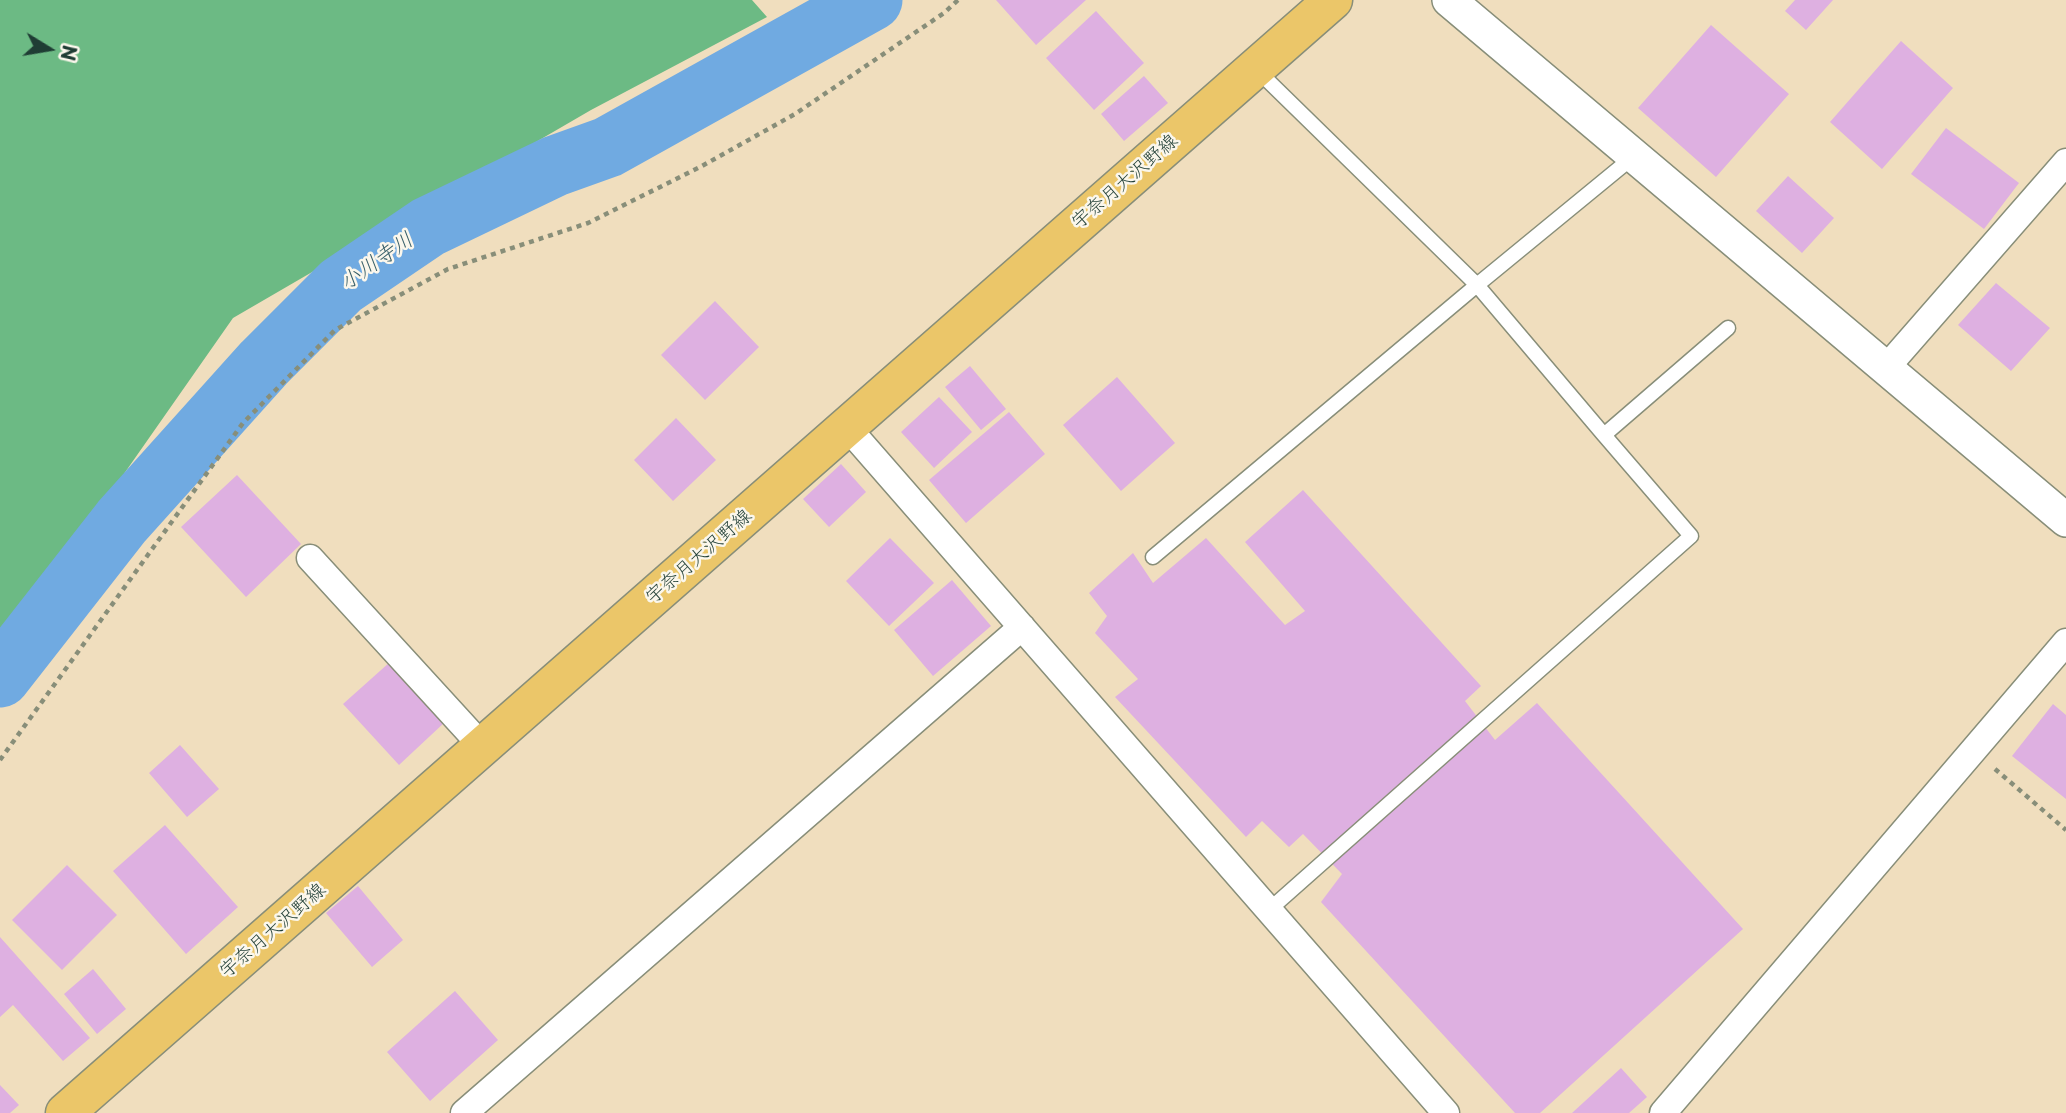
<!DOCTYPE html>
<meta charset="utf-8">
<style>
body{margin:0}
#map{position:relative;width:2066px;height:1113px;overflow:hidden;background:#f0debe;font-family:"Playpen Sans",sans-serif}
canvas{display:block}
.north{position:absolute;left:14px;top:14px;width:70px;height:70px;-webkit-text-stroke:5px #fbf7ec;paint-order:stroke;rotate:101deg;font-size:19px;font-weight:700;line-height:28px;text-align:center;color:#1f3d34}
.north::after{content:'';display:block;margin:auto;width:24px;height:32px;background:#1f3d34;clip-path:polygon(50% 0,100% 100%,50% 72%,0 100%)}
</style>
<div id="map">
<canvas width="2066" height="1113"></canvas>
<div class="north">N</div>
</div>
<script>
const c = document.querySelector('canvas').getContext('2d');
c.lineJoin = 'round';
function fillPath(path, color) { c.fillStyle = color; c.fill(path, 'evenodd'); }
const toPath = rows => new Path2D(rows.map(r => 'M' + r).join(''));
function strokePath(path, color, width, dash) { c.strokeStyle = color; c.lineWidth = width; c.lineCap = dash ? 'butt' : 'round'; c.setLineDash(dash || []); c.stroke(path); }
function label(font, color, halo, rows, align = 'center') {
  c.font = font + ' "Playpen Sans","Klee One",sans-serif'; c.lineWidth = 5; c.setLineDash([]); c.textBaseline = 'middle'; c.strokeStyle = halo; c.fillStyle = color; for (const [text, x, y, turn = 0] of rows) {
    c.save(); c.translate(x, y); c.rotate((+turn || 0) * Math.PI / 180); c.textAlign = isNaN(turn) ? turn : align; if (halo) c.strokeText(text, 0, 0); c.fillText(text, 0, 0); c.restore();
  }
}
const forest = toPath([
 [0,0,752,0,767,17,591,110,233,318,0,651]
]);
const river = toPath([
 [0,677,122,521,264,363,341,286,428,227,555,166,608,147,872,0]
]);
const building = toPath([
 [996,0,1086,0,1036,45],
 [1795,0,1833,0,1806,30,1785,11],
 [1096,11,1144,63,1094,110,1046,58],
 [1711,25,1789,94,1716,177,1638,108],
 [1901,41,1953,88,1882,169,1830,122],
 [1144,76,1168,103,1124,141,1101,114],
 [1946,128,2019,183,1984,229,1911,174],
 [1788,176,1834,218,1802,253,1756,211],
 [1996,283,2050,328,2011,371,1958,325],
 [715,301,759,347,705,400,661,355],
 [970,366,1006,409,981,430,945,387],
 [1117,377,1175,443,1121,491,1063,425],
 [939,397,972,432,934,468,901,432],
 [1009,412,1045,454,966,523,929,480],
 [676,418,716,460,673,501,634,460],
 [841,464,866,492,829,527,803,499],
 [237,475,301,544,246,597,181,527],
 [1303,490,1481,686,1465,701,1495,740,1537,703,1743,929,1540,1113,1515,1113,1321,902,1342,874,1303,834,1289,847,1262,821,1246,837,1115,697,1138,679,1095,633,1107,616,1089,593,1133,553,1153,583,1206,538,1285,625,1305,611,1245,542],
 [890,538,934,583,889,626,846,581],
 [952,580,991,626,933,676,894,630],
 [390,662,445,722,399,765,343,704],
 [2053,704,2066,715,2066,799,2012,756],
 [180,745,219,789,187,817,149,773],
 [165,825,238,907,186,954,113,871],
 [67,865,117,915,62,970,12,920],
 [358,886,403,940,372,967,326,913],
 [0,937,90,1038,63,1061,13,1005,0,1017],
 [93,969,126,1009,97,1034,64,994],
 [455,991,498,1040,430,1101,387,1052],
 [1621,1068,1647,1097,1629,1113,1572,1113],
 [0,1085,19,1105,10,1113,0,1113]
]);
const path = toPath([
 [0,760,243,423,335,330,448,269,588,223,702,166,795,114,944,13,958,0],
 [1995,769,2066,830]
]);
const service = toPath([
 [1257,70,1477,285,1633,157],
 [1153,557,1477,285,1604,435,1728,328],
 [1269,910,1691,536,1604,435]
]);
const minor = toPath([
 [1886,368,2066,162],
 [847,427,1446,1113],
 [310,558,482,746],
 [464,1113,1022,627],
 [1663,1113,2066,642]
]);
const tertiary = toPath([
 [1449,0,2066,520]
]);
const primary = toPath([
 [65,1113,1333,0]
]);
const streetNames = [
 ["宇奈月大沢野線",1125,182,-41],
 ["宇奈月大沢野線",699,557,-41],
 ["宇奈月大沢野線",273,931,-41]
];
const waterNames = [
 ["小川寺川",377,262,-35]
];
fillPath(forest, '#6cba84');
strokePath(river, '#70aae1', 61);
fillPath(building, '#deb0e1');
strokePath(service, '#888e79', 17);
strokePath(minor, '#888e79', 29);
strokePath(tertiary, '#888e79', 36);
strokePath(primary, '#888e79', 41);
strokePath(path, '#888e79', 4.5, [5, 5]);
strokePath(service, '#fff', 14);
strokePath(minor, '#fff', 26);
strokePath(tertiary, '#fff', 33);
strokePath(primary, '#ebc669', 38);
label('19px', '#1f3d34', '#fbf7ec', streetNames);
label('italic 21px', '#375e68', '#fbf7ec', waterNames);
</script>
